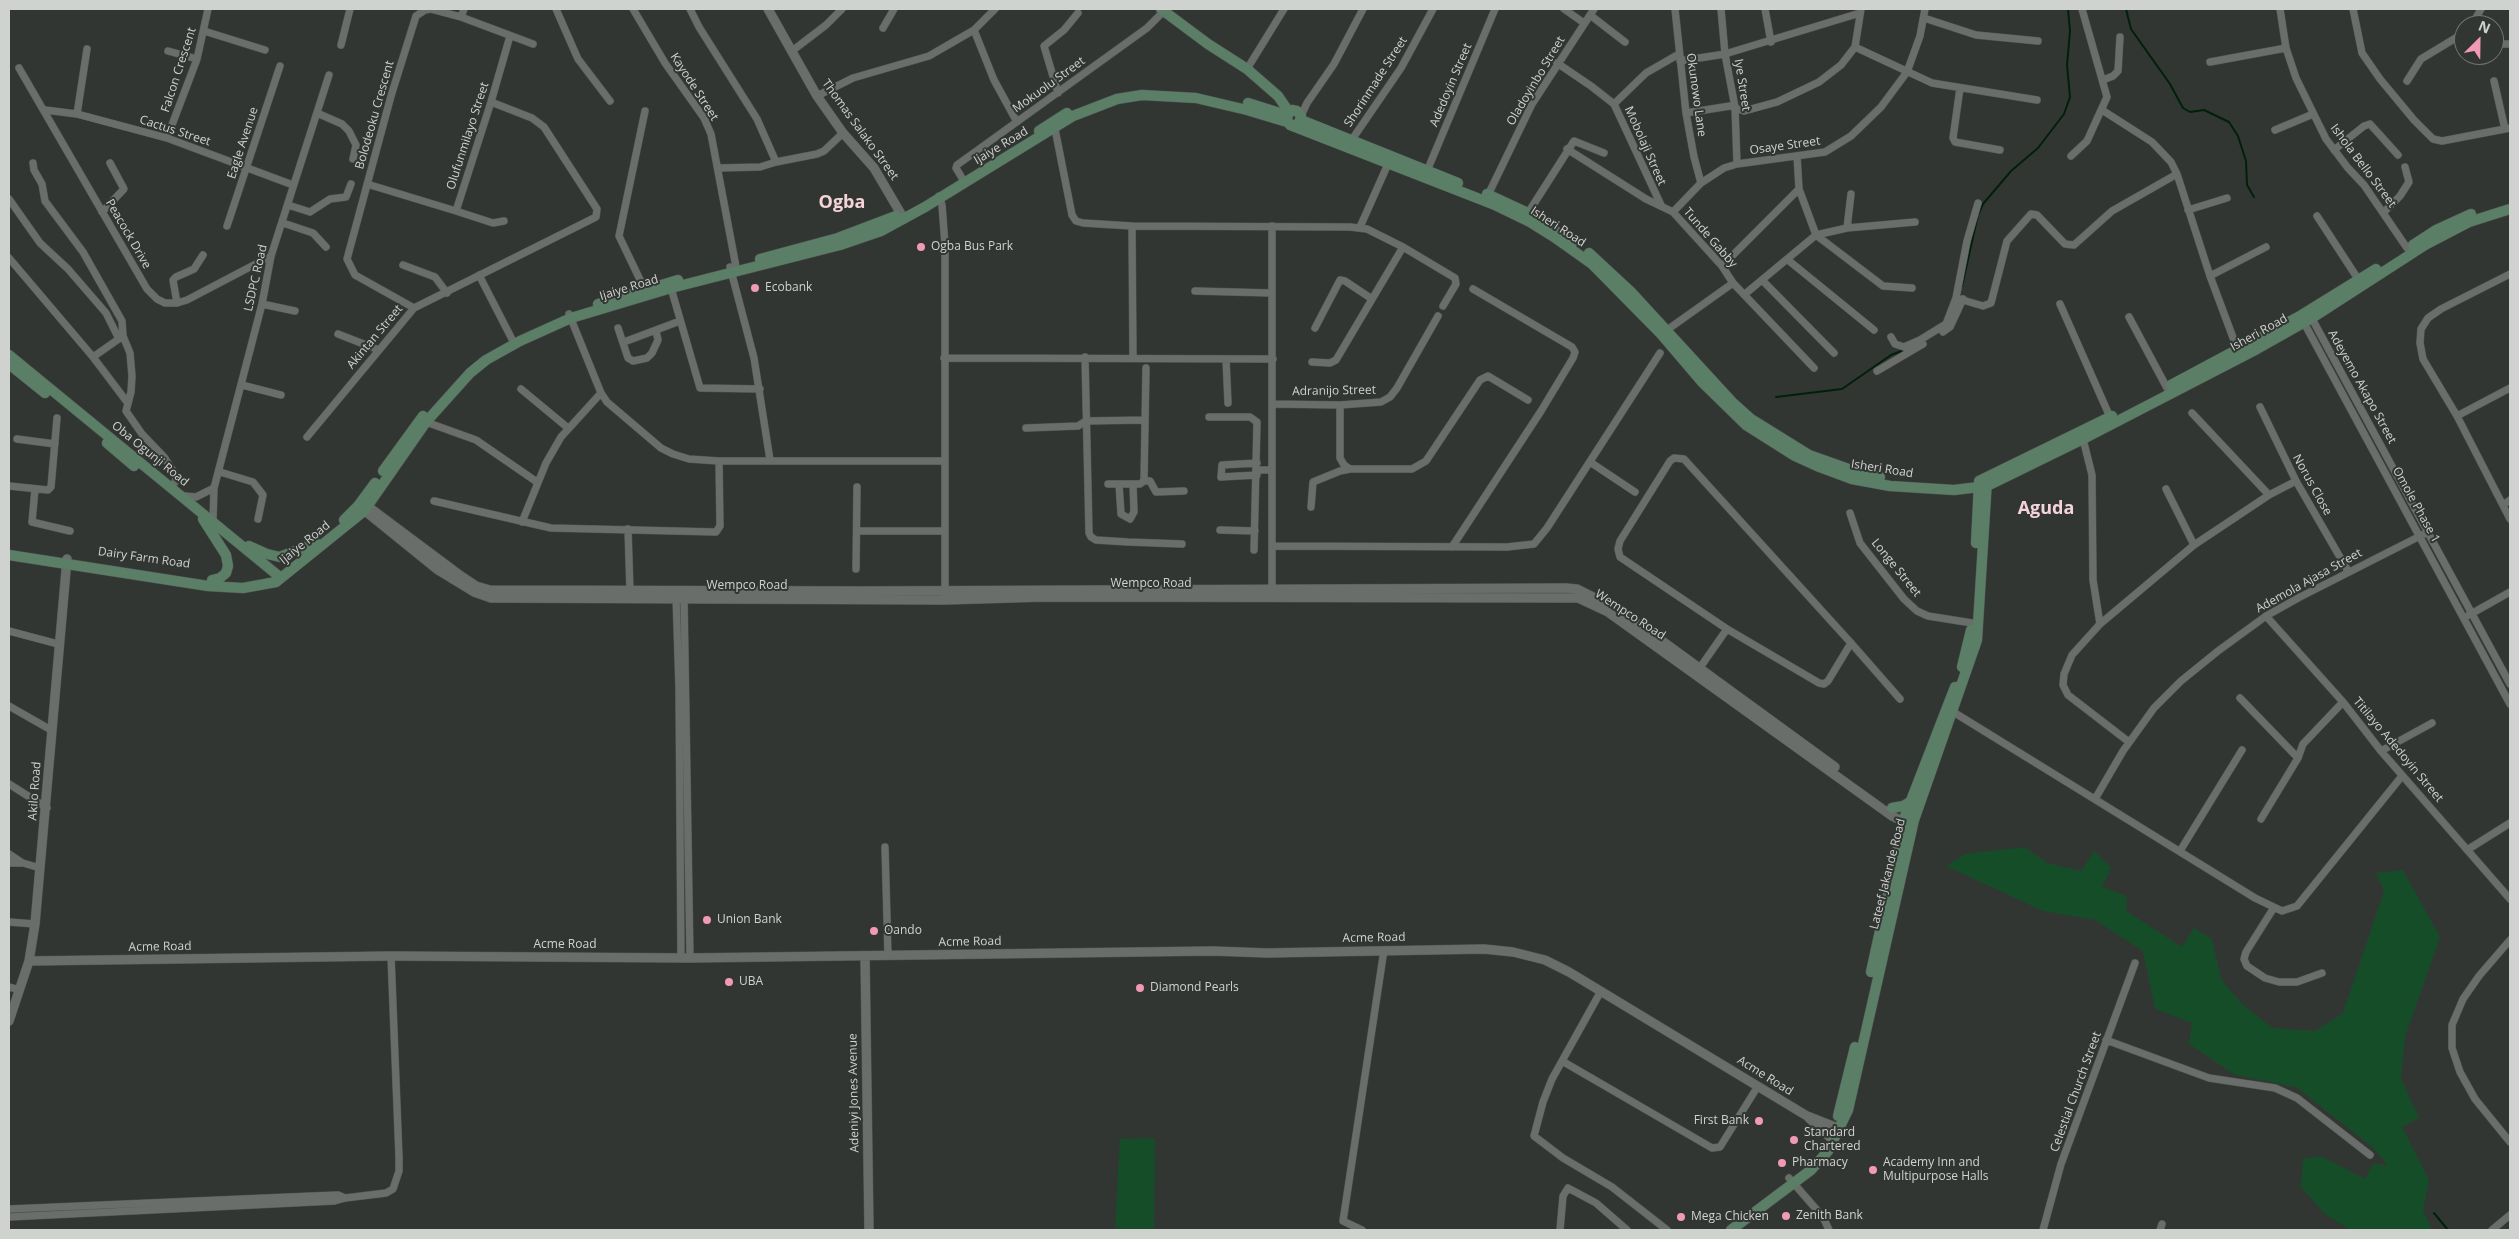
<!DOCTYPE html>
<style>
body{margin:0}
#map{position:relative;width:2519px;height:1239px;overflow:hidden;background:#323633;font-family:"Open Sans",sans-serif}
canvas{display:block}
.frame{position:absolute;inset:0;border:10px solid #d0d2d0;pointer-events:none}
.north{position:absolute;left:2454px;top:15px;width:50px;height:50px;box-sizing:border-box;background:#323633;border:1px solid #717472;border-radius:50%;rotate:23deg;font-size:14px;font-weight:700;line-height:20px;text-align:center;color:#d0d2d0}
.north::after{content:'';display:block;margin:auto;width:18px;height:22px;background:#f19ab3;clip-path:polygon(50% 0,100% 100%,50% 72%,0 100%)}
</style>
<div id="map">
<canvas width="2519" height="1239"></canvas>
<div class="frame"></div>
<div class="north">N</div>
</div>
<script>
const c = document.querySelector('canvas').getContext('2d');
c.lineJoin = 'round';
function fillPath(path, color) { c.fillStyle = color; c.fill(path, 'evenodd'); }
const toPath = rows => new Path2D(rows.map(r => 'M' + r).join(''));
function strokePath(path, color, width, dash) { c.strokeStyle = color; c.lineWidth = width; c.lineCap = dash ? 'butt' : 'round'; c.setLineDash(dash || []); c.stroke(path); }
function label(font, color, halo, rows, align = 'center') {
  c.font = font + ' "Open Sans",sans-serif'; c.lineWidth = 4; c.setLineDash([]); c.textBaseline = 'middle'; c.strokeStyle = halo; c.fillStyle = color; for (const [text, x, y, turn = 0] of rows) {
    c.save(); c.translate(x, y); c.rotate((+turn || 0) * Math.PI / 180); c.textAlign = isNaN(turn) ? turn : align; if (halo) c.strokeText(text, 0, 0); c.fillText(text, 0, 0); c.restore();
  }
}
const green = toPath([
 [2025,847,2047,863,2081,871,2094,851,2111,868,2102,887,2127,896,2126,911,2182,947,2194,928,2212,939,2221,979,2240,1002,2272,1028,2315,1031,2343,1013,2384,891,2376,873,2403,870,2440,937,2405,1037,2401,1078,2419,1118,2402,1127,2429,1180,2423,1210,2432,1230,2351,1230,2326,1215,2301,1187,2303,1159,2321,1156,2365,1179,2373,1164,2388,1165,2371,1146,2296,1087,2235,1075,2189,1044,2192,1023,2155,1009,2143,951,2095,920,2043,911,1946,866,1965,854],
 [1155,1138,1154,1230,1115,1230,1120,1139]
]);
const stream = toPath([
 [2126,9,2131,29,2170,84,2183,108,2190,112,2204,110,2229,122,2238,136,2246,161,2247,185,2254,197],
 [1962,286,1978,215,1983,204,2011,171,2038,148,2064,114,2070,97,2067,65,2070,31,2068,9],
 [1776,397,1842,389,1891,355,1904,350],
 [2434,1213,2448,1230]
]);
const minor = toPath([
 [556,9,578,59,610,101],
 [633,9,665,63,704,118,711,134,737,272],
 [690,9,699,27,757,119,776,162],
 [1564,9,1584,23],
 [1675,9,1686,113,1694,157,1701,183],
 [1721,9,1725,54,1735,107,1737,164],
 [1765,9,1771,42],
 [2280,9,2286,48,2296,78,2326,139,2348,168,2364,185,2407,248],
 [2353,9,2362,53,2380,79,2414,120,2433,139,2442,141,2510,128],
 [1590,15,1625,42],
 [461,17,464,9],
 [1924,18,1976,35,2038,41],
 [2472,25,2481,9],
 [883,28,894,9],
 [974,30,994,80,1017,122],
 [204,31,265,50],
 [2494,44,2510,44],
 [341,45,350,9],
 [1855,47,1932,83,2037,100],
 [168,51,197,59],
 [792,51,826,25,842,9],
 [1680,61,1725,54,1860,13],
 [2210,62,2286,48],
 [1557,63,1591,86,1614,104,1661,205],
 [19,68,147,289,157,299,165,303,177,303,187,300,271,256],
 [1247,69,1284,9],
 [2103,80,2113,76,2118,71,2120,37],
 [2407,81,2421,59,2464,33],
 [2494,81,2505,129],
 [1960,88,1953,138,1955,142,2000,150],
 [1058,93,1044,46,1064,30,1078,13],
 [817,96,853,78,929,56,974,30,995,9],
 [1614,104,1646,73,1679,54],
 [45,110,77,114,167,138,293,185],
 [2102,110,2152,142,2171,162,2177,174,2210,276,2238,351],
 [317,113,342,124,349,131,356,145,353,159],
 [1686,113,1730,106,1744,111,1777,102,1819,82,1841,65,1855,47,1861,9],
 [77,114,87,49],
 [1301,116,1307,103,1334,64,1363,9],
 [1054,124,1072,215,1076,221,1083,223,1132,226,1350,227,1367,229,1403,247,1455,278,1456,284,1443,306],
 [2275,130,2313,114],
 [167,138,197,59,208,9],
 [1351,141,1401,68,1433,9],
 [1567,149,1646,199,1673,212,1722,266,1733,283,1814,368],
 [2334,150,2364,126,2370,124,2398,155],
 [1797,156,1799,189,1816,235,1883,286,1912,288],
 [2071,156,2087,141,2107,97,2082,9],
 [33,163,34,170,42,184,45,201,83,252,122,321,123,336,130,353,132,376,131,392,126,411,142,434,164,457,175,474,176,481,171,487],
 [718,168,760,167,776,162,817,154,824,151,843,133],
 [1427,171,1495,9],
 [962,178,956,168,957,165,1147,28,1166,9],
 [367,184,456,211,491,102,510,36],
 [1488,195,1532,104,1594,9],
 [939,196,942,205,945,245,945,594],
 [9,199,40,243,68,269,106,313,119,339],
 [288,205,310,212,330,199,346,197,351,184],
 [2188,210,2227,198],
 [456,211,493,223,504,221],
 [102,212,124,189,110,163],
 [1673,212,1701,183,1724,168,1737,164,1825,152,1851,136,1881,107,1907,72,1920,36,1925,9],
 [2384,212,2400,196,2409,182,2405,167],
 [1528,213,1574,141,1604,153],
 [2317,216,2360,282],
 [283,223,313,233,326,247],
 [227,226,280,66],
 [1132,226,1133,358],
 [1272,226,1272,593],
 [1360,227,1388,164],
 [1847,228,1851,194],
 [9,258,93,357,127,402],
 [1788,260,1874,330],
 [403,265,435,277,447,293],
 [1722,266,1799,189],
 [730,267,754,358,770,460],
 [2510,274,2441,309,2428,318,2421,329,2420,343,2423,359,2457,416,2510,519],
 [479,275,515,345],
 [2210,276,2266,247],
 [1762,280,1834,353],
 [644,288,619,236,645,111],
 [671,288,700,388,760,389],
 [1195,291,1271,293],
 [1745,294,1816,235,1847,228,1915,222],
 [1956,298,1983,306,1991,303,2007,241,2031,214,2037,215,2065,244,2074,245,2112,211,2177,174],
 [177,303,173,280,176,277,194,269,203,255],
 [262,304,295,311],
 [2060,304,2110,417],
 [414,308,355,275,347,259,391,96,416,16,425,10,431,9,461,17,533,44],
 [569,314,601,393,607,402,661,448,673,454,689,459,719,461,945,461],
 [2310,315,2510,684],
 [2129,317,2167,388],
 [2302,319,2510,704],
 [618,328,628,358,633,361,647,358,652,353,658,340,656,331],
 [1315,328,1340,280,1345,281,1372,299],
 [1667,330,1733,283],
 [1943,332,1950,327,1963,299],
 [338,334,379,350],
 [1891,337,1895,344,1904,347,1920,340,1946,324,1956,298,1967,241,1978,203],
 [624,342,680,321],
 [93,357,123,336],
 [1085,357,1089,533,1091,537,1096,540,1128,542,1182,544],
 [944,358,1273,359],
 [1226,359,1228,403],
 [1312,362,1330,363,1336,360,1403,247],
 [1877,371,1923,344],
 [242,385,281,395],
 [521,389,568,428],
 [1272,404,1340,405,1381,402,1390,397,1397,388,1438,316],
 [1340,405,1340,458,1344,465,1350,469,1412,469,1426,461,1480,380,1488,376,1528,400],
 [2260,407,2296,481,2348,571],
 [2192,413,2269,495],
 [2457,416,2510,388],
 [1209,417,1250,417,1257,422,1254,550],
 [426,422,476,440,537,482],
 [1026,428,1078,426,1086,421,1145,420],
 [307,437,414,308,596,217,597,209,544,127,532,118,491,102],
 [17,439,55,444],
 [2083,439,2092,475,2093,580,2100,624],
 [1590,462,1635,492],
 [1257,463,1222,465,1221,477,1257,475],
 [1257,470,1272,470],
 [220,472,253,482,263,495,258,519],
 [1144,481,1150,481,1156,492,1184,491],
 [1108,484,1140,484,1144,481,1146,368],
 [1119,484,1121,514,1130,519,1134,512,1133,484],
 [9,486,48,490,51,487,57,418],
 [35,489,32,522,70,531],
 [2166,489,2194,545],
 [185,496,196,497,214,488],
 [434,501,551,528,716,532,720,526,719,461],
 [2503,505,2510,500],
 [1311,507,1313,482,1340,471,1350,469],
 [1850,513,1860,543,1904,599,1917,611,1928,616,1972,623],
 [213,521,214,488,262,304,271,256,329,75],
 [522,522,546,463,561,437,601,393],
 [628,529,630,591],
 [1220,530,1255,531],
 [858,531,945,531],
 [1273,546,1507,547,1534,544,1547,528,1660,353],
 [1452,547,1541,411,1573,358,1575,352,1572,347,1473,289],
 [856,569,857,487],
 [676,596,679,688,681,958],
 [684,596,690,958],
 [2469,615,2510,592],
 [2266,616,2343,702,2381,751,2510,899],
 [9,631,58,644],
 [1851,643,1828,681,1824,684,1819,683,1727,629,1620,557,1618,549,1620,541,1670,461,1674,458,1684,459,1851,643,1900,699],
 [1699,669,1727,629],
 [2240,698,2298,758],
 [9,706,51,730],
 [1950,710,2255,898,2282,911,2297,906,2402,776],
 [2129,742,2068,695,2063,685,2064,674,2072,655,2100,624,2194,545,2269,495,2296,481],
 [2381,751,2432,723],
 [9,784,47,808],
 [2095,799,2123,751,2154,708,2181,681,2218,651,2266,616,2300,597,2428,532],
 [2261,819,2298,758,2303,744,2343,702],
 [885,847,888,956],
 [2467,850,2510,823],
 [2180,851,2242,750],
 [9,854,21,862],
 [9,863,23,863,40,868],
 [2273,909,2246,952,2244,959,2247,966,2265,978,2279,982,2297,982,2322,973],
 [9,922,35,924],
 [2510,940,2479,976,2463,999,2452,1025,2452,1048,2460,1072,2475,1099,2510,1142],
 [9,987,20,990],
 [1601,991,1552,1079,1543,1102,1534,1136,1563,1158,1612,1187,1667,1230],
 [2106,1040,2209,1078,2275,1088,2297,1098,2370,1155],
 [1562,1061,1712,1148,1720,1147,1758,1086],
 [1789,1178,1823,1217,1829,1230],
 [9,1209,312,1196,338,1195,345,1198],
 [9,1217,334,1201,345,1198,386,1193,393,1189,399,1171,399,1157,391,956],
 [1362,1230,1343,1221,1384,950],
 [1560,1230,1563,1196,1568,1188,1596,1203,1627,1230],
 [2043,1230,2061,1164,2135,963],
 [2160,1230,2162,1224],
 [2492,1230,2510,1215]
]);
const tertiary = toPath([
 [768,9,817,96,843,133,874,168,904,219],
 [362,502,461,576,476,586,490,590,863,591,1566,588,1577,589,1607,604,1647,630,1835,767],
 [359,506,438,570,474,592,491,598,945,600,1044,597,1578,598,1608,612,1892,816,1910,825],
 [865,956,869,1230],
 [29,961,391,956,690,958,1213,951,1267,953,1484,949,1513,952,1545,960,1569,972,1807,1116,1840,1129],
 [9,1021,29,961,35,924,67,559],
 [1809,1118,1834,1141]
]);
const secondary = toPath([
 [1161,9,1208,44,1247,69,1278,96,1289,112],
 [1248,103,1286,115],
 [1301,120,1458,183],
 [1294,126,1299,123,1301,116,1297,111,1292,110,1286,117,1290,125,1495,205,1530,222,1554,237,1592,264,1661,334,1702,382,1746,425,1795,456,1817,466,1852,479,1890,486,1954,490,1987,486,2083,439,2257,349,2312,318,2425,245,2469,222,2510,209],
 [1039,131,1067,113],
 [1487,194,1528,213,1573,242],
 [2413,245,2436,230,2471,214],
 [1589,253,1631,292,1732,402,1751,419,1809,455,1854,471,1880,477],
 [760,259,838,238,896,216],
 [598,304,678,280],
 [9,355,281,578],
 [9,364,45,393],
 [2171,385,2300,316,2376,269],
 [107,443,134,466],
 [383,471,423,416],
 [1979,481,2112,416],
 [203,519,226,555,228,566,226,573,220,578,212,580],
 [344,520,358,506,375,483],
 [1976,543,1979,483],
 [249,546,267,554,280,557,316,543],
 [9,555,208,586,243,588,276,582,364,511,426,422,470,373,486,360,520,341,571,318,671,288,840,245,881,231,925,207,1073,116,1117,99,1142,95,1196,98,1247,110,1287,122],
 [1962,667,1971,630],
 [1892,808,1903,806,1910,802],
 [1871,972,1905,816,1955,687],
 [1838,1116,1855,1047],
 [1731,1230,1811,1170,1828,1151,1848,1110,1914,820,1977,640,1987,480]
]);
const markers = [
 [921,247,5,"#f19ab3"],
 [755,288,5,"#f19ab3"],
 [707,920,5,"#f19ab3"],
 [874,931,5,"#f19ab3"],
 [729,982,5,"#f19ab3"],
 [1140,988,5,"#f19ab3"],
 [1759,1121,5,"#f19ab3"],
 [1794,1140,5,"#f19ab3"],
 [1782,1163,5,"#f19ab3"],
 [1873,1170,5,"#f19ab3"],
 [1786,1216,5,"#f19ab3"],
 [1681,1217,5,"#f19ab3"]
];
const streetNames = [
 ["Falcon Crescent",179,70,-72],
 ["Oladoyinbo Street",1536,81,-59],
 ["Shorinmade Street",1376,82,-57],
 ["Mokuolu Street",1049,85,-36],
 ["Adedoyin Street",1451,85,-67],
 ["Iye Street",1742,85,81],
 ["Kayode Street",694,87,57],
 ["Okunowo Lane",1696,95,82],
 ["Bolodeoku Crescent",375,115,-74],
 ["Thomas Salako Street",860,130,54],
 ["Cactus Street",175,131,18],
 ["Olufunmilayo Street",468,136,-72],
 ["Eagle Avenue",243,143,-72],
 ["Ijaiye Road",1001,146,-31],
 ["Mobolaji Street",1645,146,66],
 ["Osaye Street",1785,146,-8],
 ["Ishola Bello Street",2363,166,53],
 ["Isheri Road",1558,227,33],
 ["Peacock Drive",128,234,60],
 ["Tunde Gabby",1710,238,49],
 ["LSDPC Road",256,278,-77],
 ["Ijaiye Road",629,288,-17],
 ["Isheri Road",2259,333,-29],
 ["Akintan Street",375,337,-50],
 ["Adeyemo Akapo Street",2362,387,61],
 ["Adranijo Street",1334,391,-1],
 ["Oba Ogunji Road",150,454,39],
 ["Isheri Road",1882,469,9],
 ["Norus Close",2312,485,61],
 ["Omole Phase 1",2416,505,61],
 ["Ijaiye Road",305,543,-39],
 ["Dairy Farm Road",144,558,8],
 ["Longe Street",1896,568,51],
 ["Ademola Ajasa Street",2309,581,-29],
 ["Wempco Road",1151,584],
 ["Wempco Road",747,586],
 ["Wempco Road",1630,615,33],
 ["Titilayo Adedoyin Street",2398,750,50],
 ["Akilo Road",35,791,-86],
 ["Lateef Jakande Road",1888,874,-76],
 ["Acme Road",1374,938,-1],
 ["Acme Road",970,942,-1],
 ["Acme Road",565,945],
 ["Acme Road",160,947,-1],
 ["Acme Road",1765,1076,32],
 ["Celestial Church Street",2076,1092,-70],
 ["Adeniyi Jones Avenue",854,1093,-91]
];
const poiNames = [
 ["Ogba Bus Park",931,247],
 ["Ecobank",765,288],
 ["Union Bank",717,920],
 ["Oando",884,931],
 ["UBA",739,982],
 ["Diamond Pearls",1150,988],
 ["First Bank",1749,1121,"right"],
 ["Standard",1804,1133],
 ["Chartered",1804,1147],
 ["Pharmacy",1792,1163],
 ["Academy Inn and",1883,1163],
 ["Multipurpose Halls",1883,1177],
 ["Zenith Bank",1796,1216],
 ["Mega Chicken",1691,1217]
];
const districtNames = [
 ["Ogba",842,203],
 ["Aguda",2046,509]
];
fillPath(green, '#164d29');
strokePath(stream, '#00200a', 2);
strokePath(minor, '#515351', 8);
strokePath(tertiary, '#515351', 10);
strokePath(secondary, '#515351', 11);
strokePath(minor, '#6a6e6a', 7);
strokePath(tertiary, '#6a6e6a', 9);
strokePath(secondary, '#5a7f66', 10);
for (const [x, y, r, color] of markers) { const dot = new Path2D(); dot.arc(x, y, r, 0, 2 * Math.PI); c.fillStyle = color; c.fill(dot); strokePath(dot, '#323633', 2); }
label('12px', '#d0d2d0', '#323633', streetNames);
label('12px', '#d0d2d0', '#323633', poiNames, 'left');
label('bold 18px', '#f5d3db', '#323633', districtNames);
</script>
